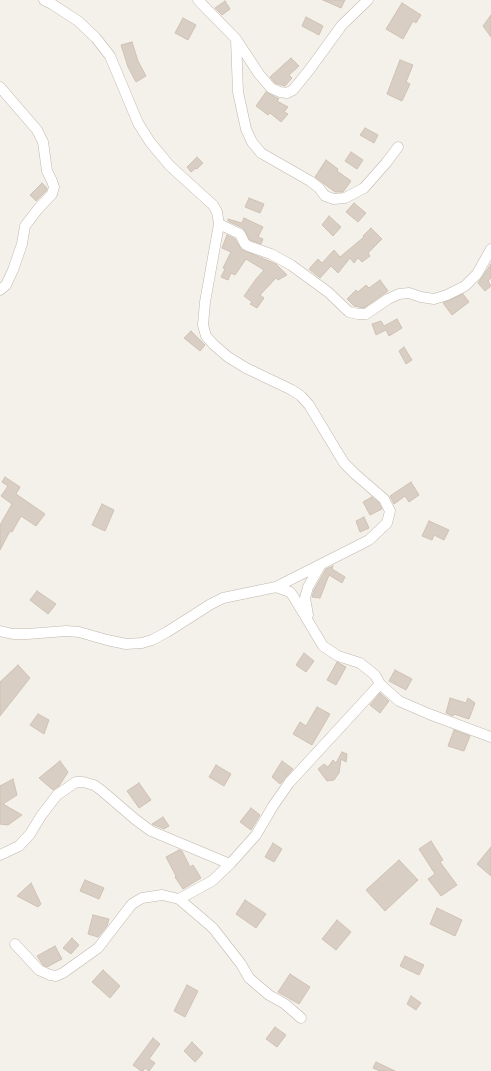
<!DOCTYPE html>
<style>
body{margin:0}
canvas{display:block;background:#f4f0ea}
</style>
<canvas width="491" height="1071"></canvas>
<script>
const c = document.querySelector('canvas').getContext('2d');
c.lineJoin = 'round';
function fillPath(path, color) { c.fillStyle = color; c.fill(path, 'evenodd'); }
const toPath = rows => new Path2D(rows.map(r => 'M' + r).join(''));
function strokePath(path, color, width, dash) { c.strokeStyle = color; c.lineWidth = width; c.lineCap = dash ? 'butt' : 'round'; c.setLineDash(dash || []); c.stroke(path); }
const building = toPath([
 [323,0,345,0,341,8,323,0],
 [225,1,230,9,222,15,215,8,225,1],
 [402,3,421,15,416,23,413,21,403,39,386,29,402,3],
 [491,15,491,37,483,26,491,15],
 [306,17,323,26,319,35,302,26,306,17],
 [183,18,196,25,188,40,175,33,183,18],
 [132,42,138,61,146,76,136,82,128,67,121,45,132,42],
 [291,58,299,66,289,75,292,78,285,86,275,83,270,77,291,58],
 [400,60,413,65,406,82,410,84,402,101,387,94,400,60],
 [266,92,275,97,279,99,277,101,288,107,284,112,288,114,281,122,270,113,268,115,256,106,266,92],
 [365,128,378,135,374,143,360,135,365,128],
 [351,152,363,160,357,169,345,161,351,152],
 [197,157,203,163,197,169,196,168,191,172,187,167,197,157],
 [326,160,338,169,337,171,351,181,343,192,335,192,315,177,326,160],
 [42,183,47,188,46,191,36,201,30,195,42,183],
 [249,198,264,204,260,213,245,207,249,198],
 [354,203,366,213,358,222,346,212,354,203],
 [329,216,341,227,333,236,322,225,329,216],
 [244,218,263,227,258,237,263,239,261,244,250,240,243,228,228,221,228,219,242,223,244,218],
 [371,228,382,239,368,253,370,256,362,262,358,258,354,263,350,258,338,273,331,266,320,278,309,269,318,259,322,263,334,250,340,257,364,237,363,236,371,228],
 [227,235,235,239,241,249,276,264,287,275,278,280,276,278,260,295,264,298,257,308,250,304,252,302,244,296,256,279,264,270,246,259,235,275,231,273,228,280,221,277,225,269,223,268,231,252,222,248,227,235],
 [491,264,491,278,488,281,491,286,485,291,478,283,491,264],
 [380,280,388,291,364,308,354,306,347,299,356,290,358,292,366,285,369,288,380,280],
 [463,294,469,302,452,315,443,303,463,294],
 [397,319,402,328,389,336,386,330,376,335,372,324,381,321,384,326,397,319],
 [191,331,205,345,200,351,184,338,191,331],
 [404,347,412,360,406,364,399,351,404,347],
 [5,477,20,487,16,494,45,514,36,526,21,516,12,532,10,531,0,550,0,525,12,504,1,496,8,486,2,482,5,477],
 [411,482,419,495,409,502,405,496,394,504,390,496,411,482],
 [372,497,379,503,382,509,370,515,363,502,372,497],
 [102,504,114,510,105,531,92,525,102,504],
 [364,517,369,528,360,532,356,521,364,517],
 [429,521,449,530,444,540,434,535,432,540,422,536,429,521],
 [333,566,332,569,345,577,342,583,329,575,320,598,312,597,314,590,326,569,333,566],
 [37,591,56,604,48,614,30,600,37,591],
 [304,653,314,661,306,672,296,665,304,653],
 [337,662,346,667,336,685,327,680,337,662],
 [18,665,30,678,0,716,0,682,18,665],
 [395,670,412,679,406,690,389,681,395,670],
 [380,693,389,701,380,713,370,705,380,693],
 [450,698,466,703,468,698,475,703,469,719,454,714,453,716,446,713,450,698],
 [317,707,330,714,312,745,293,734,300,722,306,726,317,707],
 [38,714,49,720,44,734,30,725,38,714],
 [454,730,470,736,464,751,448,746,454,730],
 [342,752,347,754,346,762,341,759,339,773,334,780,327,781,318,769,324,764,328,767,333,760,336,763,342,752],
 [60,761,68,772,59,786,53,790,39,778,60,761],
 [282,761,293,769,280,784,272,777,282,761],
 [216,765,231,774,224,786,209,777,216,765],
 [13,779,17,795,3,804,22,815,8,825,0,824,0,786,13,779],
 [139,783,151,800,139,808,127,791,139,783],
 [251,808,260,815,251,830,240,822,251,808],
 [163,817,169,826,164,829,152,824,163,817],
 [431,841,443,860,440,862,457,885,441,896,428,879,435,874,419,849,431,841],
 [273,843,282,849,274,862,265,857,273,843],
 [491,847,491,876,477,864,491,847],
 [179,850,182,851,190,867,193,865,201,878,183,889,175,877,176,876,166,857,179,850],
 [399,860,418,880,385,911,366,890,399,860],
 [85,880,104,888,99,899,80,891,85,880],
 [31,883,41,904,38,907,17,896,31,883],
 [245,900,266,914,256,928,236,914,245,900],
 [437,908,462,920,455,936,430,924,437,908],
 [93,915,109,919,107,926,98,937,88,934,93,915],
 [337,920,351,932,336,950,322,939,337,920],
 [72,938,79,945,71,954,63,948,72,938],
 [55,946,62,959,47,967,43,965,37,956,55,946],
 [405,956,424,965,419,975,400,966,405,956],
 [103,970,120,986,110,998,92,982,103,970],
 [290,974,310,987,299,1004,278,992,290,974],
 [187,985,198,991,185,1017,174,1011,187,985],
 [411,996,421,1003,416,1010,407,1004,411,996],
 [275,1027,286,1035,277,1047,266,1039,275,1027],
 [153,1038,160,1044,149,1059,155,1063,149,1071,145,1068,143,1071,141,1071,133,1065,153,1038],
 [192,1042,203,1053,195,1062,184,1051,192,1042],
 [376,1062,395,1071,380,1071,373,1068,376,1062]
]);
const minor = toPath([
 [198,0,236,39,259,74,271,88,280,92,287,93,293,90,310,69,342,25,368,0],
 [236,39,238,92,246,129,252,142,261,153,310,181,319,188,325,196,334,199,345,198,364,188,386,163,398,147],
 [0,87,37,130,43,142,47,171,52,181,54,187,52,194,38,209,25,226,22,244,13,270,6,285,0,290],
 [219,224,240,234,245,244,248,246,271,254,291,265,328,292,349,312,358,314,366,314,388,299,399,294,409,293,421,297,434,299,447,295,465,286,477,274,491,249],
 [276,587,290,592,293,596,323,646,338,656,360,663,375,675,380,684,399,701,429,714,491,737],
 [308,615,305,598,308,587,320,566],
 [0,631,13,634,27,634,66,631,79,632,107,640,126,644,142,643,152,640,167,632,211,604,223,598,276,587,369,540,387,523,390,511,384,499,355,474,344,463,309,405,301,396,292,390,246,368,228,357,213,344,206,336,203,325,205,302,219,224,217,212,213,205,170,166,150,142,138,123,110,56,96,38,78,21,52,4,44,0],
 [0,855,19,846,30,834,41,816,57,795,76,782,83,782,94,785,101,790,136,820,151,831,230,864],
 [179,899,213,928,241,964,249,978,269,995,285,1004,301,1018],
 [15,944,39,970,50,975,56,976,63,973,98,948,132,904,142,898,162,895,179,899,212,881,230,864,256,835,273,806,289,783,380,684]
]);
fillPath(building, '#d8cec3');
strokePath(building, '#d0c2b4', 1);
strokePath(minor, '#bfb7ad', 11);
strokePath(minor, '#fff', 10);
</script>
